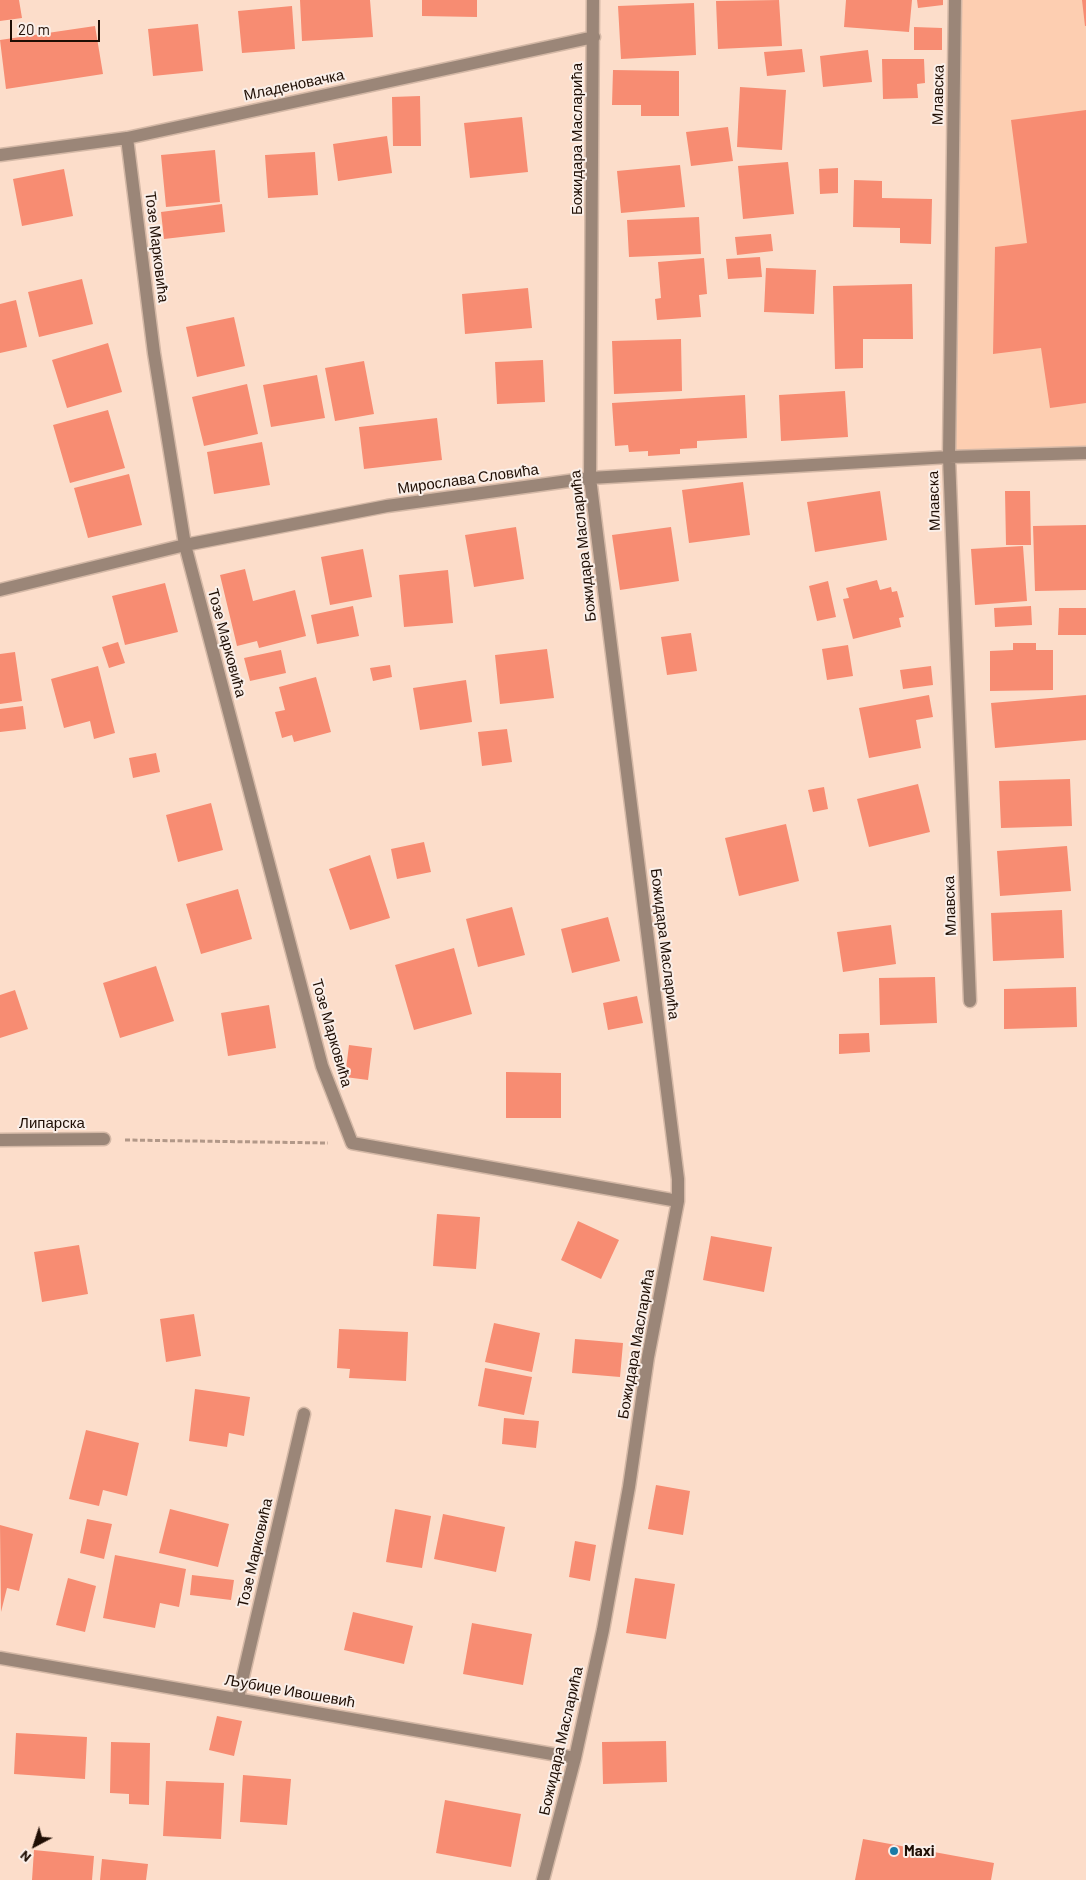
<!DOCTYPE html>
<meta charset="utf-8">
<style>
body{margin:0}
#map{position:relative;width:1086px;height:1880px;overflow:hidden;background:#fcddca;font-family:Barlow,sans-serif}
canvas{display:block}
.north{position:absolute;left:10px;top:1820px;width:50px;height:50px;-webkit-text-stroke:4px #faefe9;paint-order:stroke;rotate:220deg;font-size:14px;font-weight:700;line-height:20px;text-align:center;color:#1f0e04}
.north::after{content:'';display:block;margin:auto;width:18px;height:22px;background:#1f0e04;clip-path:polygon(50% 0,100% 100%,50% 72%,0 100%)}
.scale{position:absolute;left:10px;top:20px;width:90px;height:22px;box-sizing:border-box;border:2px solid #1f0e04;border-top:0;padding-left:6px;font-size:15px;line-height:18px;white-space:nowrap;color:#1f0e04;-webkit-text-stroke:4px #faefe9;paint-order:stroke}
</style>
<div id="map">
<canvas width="1086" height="1880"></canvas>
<div class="north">N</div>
<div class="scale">20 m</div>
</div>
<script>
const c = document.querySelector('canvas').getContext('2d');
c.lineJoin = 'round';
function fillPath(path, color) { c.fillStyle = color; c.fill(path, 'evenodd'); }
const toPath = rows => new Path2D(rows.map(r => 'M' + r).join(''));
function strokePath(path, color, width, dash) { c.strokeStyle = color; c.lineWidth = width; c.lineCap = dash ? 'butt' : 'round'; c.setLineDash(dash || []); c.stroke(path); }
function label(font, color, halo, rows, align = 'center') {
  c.font = font + ' Barlow,sans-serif'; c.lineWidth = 4; c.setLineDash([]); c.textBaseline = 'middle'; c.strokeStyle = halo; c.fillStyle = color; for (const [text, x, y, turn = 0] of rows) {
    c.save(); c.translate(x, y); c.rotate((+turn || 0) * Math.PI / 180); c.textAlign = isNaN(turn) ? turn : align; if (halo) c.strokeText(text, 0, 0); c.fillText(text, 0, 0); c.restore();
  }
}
const built = toPath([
 [955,0,1086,0,1086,453,949,457]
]);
const building = toPath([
 [0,0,19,0,22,18,0,21],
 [300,0,370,0,373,37,302,41],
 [422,0,477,0,477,17,422,16],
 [779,0,782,46,718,49,716,1],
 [846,0,912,0,909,32,844,27],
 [917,0,943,0,943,5,918,8],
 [1082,0,1086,0,1086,26,1085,26],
 [694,3,696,55,621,59,618,6],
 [292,6,295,49,242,53,238,11],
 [198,24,203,71,153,76,148,29],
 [95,26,103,74,6,89,0,40],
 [914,27,942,28,942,50,914,50],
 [802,49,805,72,767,76,764,52],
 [868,50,872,82,823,87,820,56],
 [882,59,924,59,925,83,917,84,918,98,883,99],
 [613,70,679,71,679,116,641,116,641,105,612,105],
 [740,87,786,90,782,150,737,147],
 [420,96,421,146,393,146,392,97],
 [1086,110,1086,403,1050,408,1041,348,993,354,995,247,1027,243,1011,120],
 [522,117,528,172,470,178,464,123],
 [728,127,733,161,691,166,686,132],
 [387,136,392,173,338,181,333,144],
 [215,150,220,202,166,207,161,155],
 [315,152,318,195,268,198,265,155],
 [788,162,794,214,743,219,738,166],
 [680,165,685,207,621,213,617,171],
 [838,168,838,193,820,194,819,169],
 [64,169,73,216,22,226,13,179],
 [854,180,882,181,882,198,932,199,931,244,900,243,900,228,853,227],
 [222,204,225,232,164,239,161,212],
 [699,217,701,254,629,257,627,220],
 [771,234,773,251,737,255,735,237],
 [760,257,762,277,728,279,726,259],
 [704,258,707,294,699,295,701,317,657,320,655,299,661,298,658,262],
 [766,268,816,270,814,314,764,312],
 [82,279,93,324,39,337,28,292],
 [912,284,913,339,863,339,863,368,835,369,833,286],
 [528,288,532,328,465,334,462,294],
 [16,300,27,347,0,353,0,304],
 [234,317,245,366,197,377,186,327],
 [681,339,682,391,614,394,612,341],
 [108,343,122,392,67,408,52,360],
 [543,360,545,402,497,404,495,362],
 [364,361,374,414,335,421,325,368],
 [317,375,325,418,271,427,263,385],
 [247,384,258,434,204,446,192,397],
 [845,391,848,437,781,441,779,395],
 [745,395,747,438,697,441,697,448,680,449,680,454,648,456,648,451,629,452,628,445,615,446,612,403],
 [108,410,125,468,70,483,53,425],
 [437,418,442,460,364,469,359,427],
 [262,442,270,485,214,494,207,452],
 [129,474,142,525,88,538,74,488],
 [743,482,750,535,689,543,682,490],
 [880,491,887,540,815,552,807,502],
 [1005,491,1030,491,1031,545,1006,545],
 [1086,525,1086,590,1035,591,1033,526],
 [516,527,524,579,474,587,465,535],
 [671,527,679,581,620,590,612,535],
 [1023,546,1027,601,975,605,971,549],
 [363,549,372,597,330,605,321,557],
 [245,569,253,601,295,590,306,636,259,648,257,641,237,646,220,575],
 [448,570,453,623,404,627,399,575],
 [877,580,880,590,891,587,892,592,897,591,904,617,899,618,901,627,853,639,843,599,849,598,846,588],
 [828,581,836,617,817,621,809,586],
 [165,583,178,632,125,645,112,596],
 [353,606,359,636,317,644,311,615],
 [1031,606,1032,625,995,627,994,608],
 [1059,608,1086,608,1086,635,1058,635],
 [691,633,697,671,667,675,661,637],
 [118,642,125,663,109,668,102,647],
 [1013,643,1036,643,1036,650,1053,650,1053,690,990,691,990,651,1013,650],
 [848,645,853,676,827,680,822,649],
 [547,649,554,698,500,704,495,655],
 [281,650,286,673,250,681,244,658],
 [15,652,22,701,0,704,0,654],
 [390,665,392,677,373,681,370,668],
 [98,666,115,733,94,739,90,721,64,728,51,679],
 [931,666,933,685,903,689,900,670],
 [316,677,331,732,294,742,292,735,282,738,275,712,285,710,279,687],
 [466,680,472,722,420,730,413,688],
 [929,695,933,717,916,720,921,748,869,758,859,708],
 [1086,695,1086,740,995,748,991,703],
 [23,706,26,729,0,732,0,709],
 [507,729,512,762,482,766,478,732],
 [156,753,160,772,133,778,129,758],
 [1070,779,1072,826,1001,828,999,781],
 [918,784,930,832,869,847,857,799],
 [824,787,828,809,813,812,808,790],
 [211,803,223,850,178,862,166,815],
 [786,824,799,881,739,896,725,838],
 [424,842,431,872,397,879,391,849],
 [1067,846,1071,891,1000,896,997,851],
 [370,855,390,918,350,930,329,869],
 [238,889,252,939,201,954,186,904],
 [512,907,525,955,478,967,466,919],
 [1062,910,1064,958,993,961,991,913],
 [608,917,620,961,572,973,561,929],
 [891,925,896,964,843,972,837,932],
 [454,948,472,1014,414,1030,395,965],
 [156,966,174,1021,120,1038,103,983],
 [935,977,937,1023,880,1025,879,978],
 [1076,987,1077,1027,1004,1029,1004,989],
 [15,990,28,1029,0,1038,0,995],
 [637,996,643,1023,608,1030,603,1003],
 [269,1005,276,1048,228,1056,221,1013],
 [869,1033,870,1052,839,1054,839,1034],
 [349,1045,372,1048,368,1080,345,1077],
 [506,1072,561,1073,561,1118,506,1118],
 [437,1214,480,1217,476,1269,433,1266],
 [578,1221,619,1240,601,1279,561,1260],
 [711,1236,772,1247,764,1292,703,1280],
 [79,1245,88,1294,42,1302,34,1252],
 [194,1314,201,1356,166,1362,160,1319],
 [494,1323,540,1333,532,1372,485,1362],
 [339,1329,408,1332,406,1381,349,1378,350,1369,337,1368],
 [575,1339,623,1343,620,1377,572,1373],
 [485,1368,532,1377,524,1415,478,1406],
 [195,1389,250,1397,244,1436,229,1433,227,1447,189,1441],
 [504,1418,539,1421,536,1448,502,1444],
 [86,1430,139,1443,127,1496,103,1490,99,1506,69,1499],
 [656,1485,690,1491,683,1535,648,1529],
 [170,1509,229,1524,218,1567,159,1553],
 [395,1509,431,1516,422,1568,386,1562],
 [443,1514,505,1527,496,1572,434,1559],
 [87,1519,112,1524,104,1559,80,1553],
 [0,1525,33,1534,19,1591,7,1588,1,1612],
 [575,1541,596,1545,590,1581,569,1577],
 [115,1555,186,1569,179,1607,160,1603,155,1628,103,1618],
 [192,1575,234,1580,231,1600,190,1595],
 [68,1578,96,1586,85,1632,56,1625],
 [635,1578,675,1584,666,1639,626,1633],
 [353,1612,413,1626,404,1664,344,1650],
 [472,1623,532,1634,523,1685,463,1674],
 [217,1716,242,1721,234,1756,209,1750],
 [16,1733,87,1737,85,1779,14,1774],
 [666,1741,667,1782,603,1784,602,1742],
 [111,1742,150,1743,149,1805,129,1804,129,1794,110,1793],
 [243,1775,291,1779,287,1825,240,1822],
 [166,1781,224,1783,221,1839,163,1836],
 [445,1800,521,1814,511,1867,436,1853],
 [863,1839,994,1863,991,1880,855,1880],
 [34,1850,94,1856,92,1880,32,1880],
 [102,1859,148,1864,146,1880,100,1880]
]);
const path = toPath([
 [125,1140,328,1143]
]);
const street = toPath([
 [955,0,949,457,970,1001],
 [127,138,154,353,185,545,322,1066,352,1143,678,1201],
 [0,155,127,138,594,37],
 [0,590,185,545,387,506,590,478,949,457,1086,453],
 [0,1140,104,1139],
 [0,1658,575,1758],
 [238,1698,304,1414],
 [543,1880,575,1758,603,1630,629,1487,648,1357,678,1201,678,1179,590,478,593,0]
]);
const markers = [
 [894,1851,5,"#1a7ba7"]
];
const streetNames = [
 ["Младеновачка",294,85,-12],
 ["Млавска",938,95,-89],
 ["Божидара Масларића",577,139,-90],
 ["Тозе Марковића",157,247,83],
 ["Мирослава Словића",468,479,-8],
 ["Млавска",934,501,-92],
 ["Божидара Масларића",583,546,-96],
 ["Тозе Марковића",227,643,75],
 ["Млавска",950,906,-92],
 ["Божидара Масларића",665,944,83],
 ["Тозе Марковића",332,1033,74],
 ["Липарска",52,1123],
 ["Божидара Масларића",636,1344,-80],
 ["Тозе Марковића",255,1553,-77],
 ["Љубице Ивошевић",290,1691,10],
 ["Божидара Масларића",561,1741,-77]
];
const poiNames = [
 ["Maxi",904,1851]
];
fillPath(built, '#fdceb1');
fillPath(building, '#f78c72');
strokePath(street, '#d4b8a6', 15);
strokePath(path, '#b29888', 3, [5, 2.5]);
strokePath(street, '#9b8678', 12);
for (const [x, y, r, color] of markers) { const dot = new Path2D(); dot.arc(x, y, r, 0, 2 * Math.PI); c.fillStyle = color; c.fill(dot); strokePath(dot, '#faefe9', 2); }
label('15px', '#1f0e04', '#faefe9', streetNames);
label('bold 15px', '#1f0e04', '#faefe9', poiNames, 'left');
</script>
